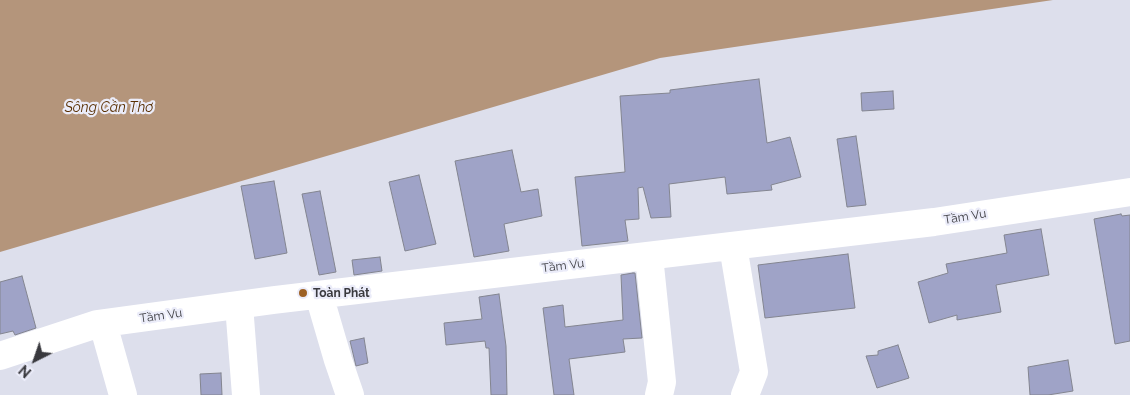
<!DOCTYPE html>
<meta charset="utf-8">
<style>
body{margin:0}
#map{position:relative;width:1130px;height:395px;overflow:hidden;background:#dddfec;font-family:Raleway,sans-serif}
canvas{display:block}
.north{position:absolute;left:10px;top:335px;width:50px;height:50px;-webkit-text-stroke:4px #ebecf9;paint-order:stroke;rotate:221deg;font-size:14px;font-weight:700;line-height:20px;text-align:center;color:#39393e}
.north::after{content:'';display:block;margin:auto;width:18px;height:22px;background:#39393e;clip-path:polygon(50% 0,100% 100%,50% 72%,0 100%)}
</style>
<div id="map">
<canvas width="1130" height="395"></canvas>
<div class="north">N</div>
</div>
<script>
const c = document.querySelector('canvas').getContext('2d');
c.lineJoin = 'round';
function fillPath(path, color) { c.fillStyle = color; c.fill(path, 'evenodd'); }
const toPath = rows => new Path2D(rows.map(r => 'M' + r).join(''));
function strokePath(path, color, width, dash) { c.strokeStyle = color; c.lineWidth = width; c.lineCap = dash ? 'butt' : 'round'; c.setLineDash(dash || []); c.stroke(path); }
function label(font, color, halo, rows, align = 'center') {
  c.font = font + ' Raleway,sans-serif'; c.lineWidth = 4.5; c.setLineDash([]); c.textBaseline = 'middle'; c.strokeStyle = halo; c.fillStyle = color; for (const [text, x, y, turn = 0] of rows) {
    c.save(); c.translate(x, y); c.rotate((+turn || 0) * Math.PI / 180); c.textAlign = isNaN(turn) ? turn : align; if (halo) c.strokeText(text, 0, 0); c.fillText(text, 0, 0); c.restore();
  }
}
const water = toPath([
 [0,0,1053,0,660,58,0,252]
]);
const building = toPath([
 [759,79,767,143,790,137,801,177,771,185,772,190,727,194,725,177,669,184,671,217,651,218,643,187,638,188,639,219,625,220,628,241,582,246,575,177,625,172,620,96,670,93,670,90,759,79],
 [893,91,894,109,862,111,861,93,893,91],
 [856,136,866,205,847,207,837,139,856,136],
 [512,150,521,192,538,189,542,216,504,224,509,251,474,257,455,161,512,150],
 [419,175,436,244,405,251,389,182,419,175],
 [274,181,287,253,255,259,241,186,274,181],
 [320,191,336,272,319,275,302,194,320,191],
 [1121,214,1122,216,1130,215,1130,341,1115,344,1094,219,1121,214],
 [1041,229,1049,275,996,285,1001,312,957,320,957,315,929,323,918,282,948,273,946,264,1007,253,1004,235,1041,229],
 [848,254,855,308,765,318,758,265,848,254],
 [380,257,382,271,354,275,352,260,380,257],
 [633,273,635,273,642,338,623,339,625,352,569,359,574,395,554,395,543,308,563,305,565,327,623,320,621,275,633,273],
 [22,276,36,328,15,335,13,331,0,334,0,282,22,276],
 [499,294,506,346,507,395,491,395,489,348,486,348,485,341,446,345,444,323,482,319,479,297,499,294],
 [364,338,368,363,356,366,350,341,364,338],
 [898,345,909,378,877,388,866,356,878,355,878,351,898,345],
 [1068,360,1073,391,1048,395,1030,395,1028,367,1068,360],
 [221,373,222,395,201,395,200,374,221,373]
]);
const minor = toPath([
 [733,246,754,372,745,395],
 [649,256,662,382,659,395],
 [319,295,338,360,350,395],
 [239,305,246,395],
 [103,324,123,395],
 [0,356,97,324,274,300,934,222,1130,192]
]);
const markers = [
 [303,293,5,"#9d6124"]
];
const streetNames = [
 ["Tầm Vu",965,217,-9],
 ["Tầm Vu",563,266,-7],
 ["Tầm Vu",161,316,-8]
];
const poiNames = [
 ["Toàn Phát",313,293]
];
const waterNames = [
 ["Sông Cần Thơ",109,108]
];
fillPath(water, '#b4957b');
fillPath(building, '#9fa3c7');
strokePath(building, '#838590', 1);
strokePath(minor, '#fff', 28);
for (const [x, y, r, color] of markers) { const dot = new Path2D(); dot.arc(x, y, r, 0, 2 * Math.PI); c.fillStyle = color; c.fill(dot); strokePath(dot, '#ebecf9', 2); }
label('12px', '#39393e', '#ebecf9', streetNames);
label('bold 12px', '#39393e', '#ebecf9', poiNames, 'left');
label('italic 14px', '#582e00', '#ebecf9', waterNames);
</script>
